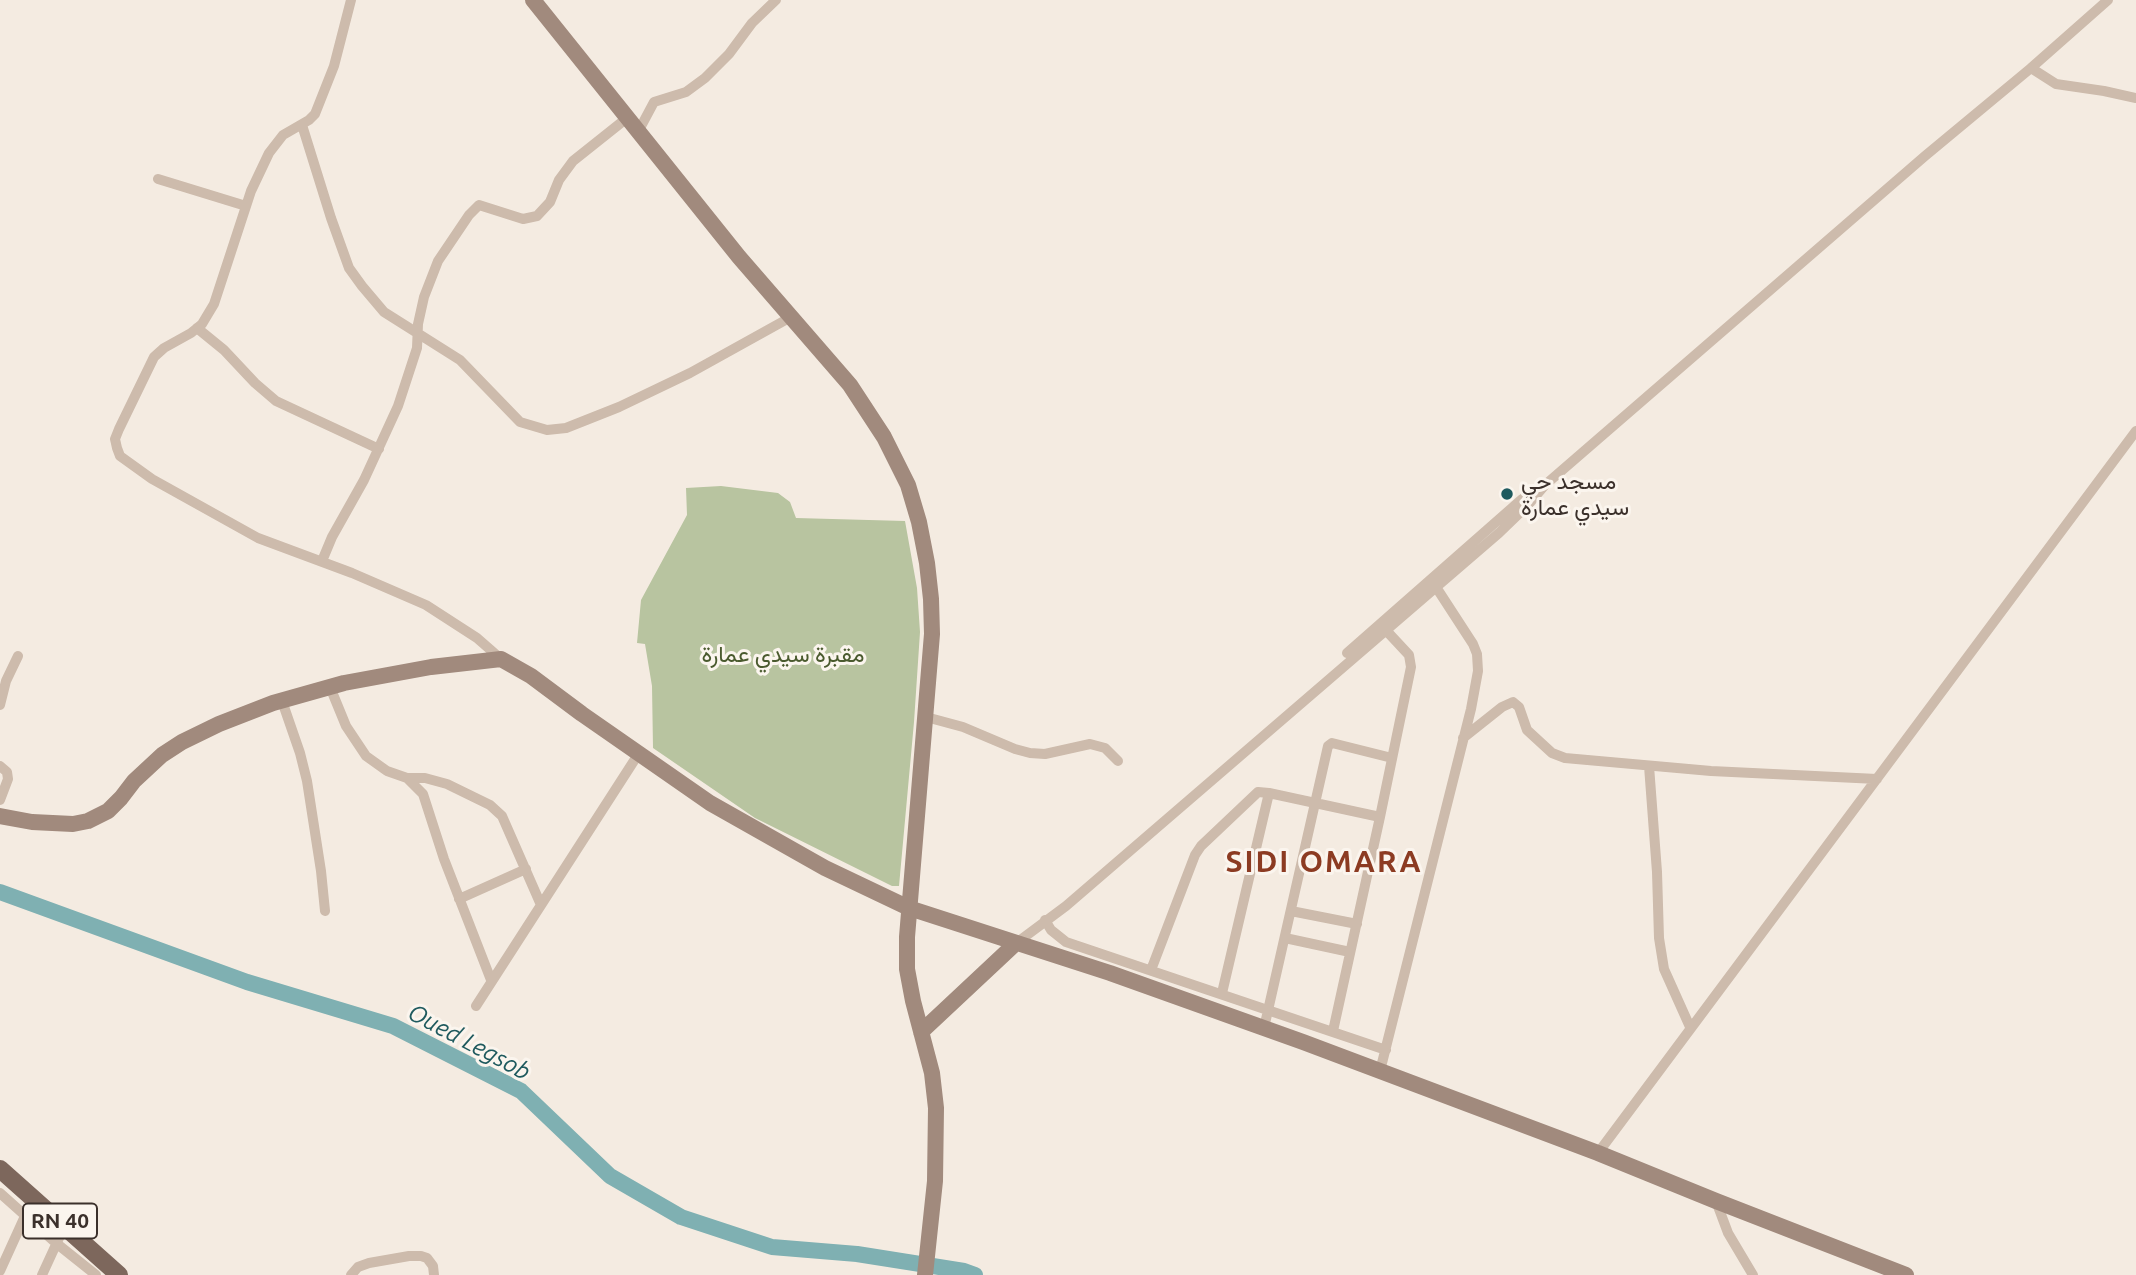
<!DOCTYPE html>
<meta charset="utf-8">
<style>
body{margin:0}
canvas{display:block;background:#f4ebe1}
</style>
<canvas width="2136" height="1275"></canvas>
<script>
const c = document.querySelector('canvas').getContext('2d');
c.lineJoin = 'round';
function fillPath(path, color) { c.fillStyle = color; c.fill(path, 'evenodd'); }
const toPath = rows => new Path2D(rows.map(r => 'M' + r).join(''));
function strokePath(path, color, width, dash) { c.strokeStyle = color; c.lineWidth = width; c.lineCap = dash ? 'butt' : 'round'; c.setLineDash(dash || []); c.stroke(path); }
function label(font, color, halo, rows, align = 'center') {
  c.font = font + ' Ubuntu,Vazirmatn,sans-serif'; c.lineWidth = 6; c.setLineDash([]); c.textBaseline = 'middle'; c.strokeStyle = halo; c.fillStyle = color; for (const [text, x, y, turn = 0] of rows) {
    c.save(); c.translate(x, y); c.rotate((+turn || 0) * Math.PI / 180); c.textAlign = isNaN(turn) ? turn : align; if (halo) c.strokeText(text, 0, 0); c.fillText(text, 0, 0); c.restore();
  }
}
const green = toPath([
 [721,486,778,493,790,502,796,518,905,521,917,588,920,632,914,722,899,886,892,886,755,818,653,748,652,686,645,644,637,643,641,600,687,515,686,488]
]);
const river = toPath([
 [0,892,247,982,393,1026,521,1091,610,1176,681,1217,772,1247,857,1254,964,1271,975,1275]
]);
const minor = toPath([
 [351,0,334,66,315,114,309,120,283,135,269,153,251,191,214,304,202,324,191,333,164,348,154,357,119,429,115,439,117,448,120,456,152,479,258,538,352,573,426,605,477,638,501,659],
 [2031,68,2056,84,2104,91,2136,98],
 [302,125,331,218,349,268,362,286,384,312,460,360,520,422,547,430,566,428,619,407,690,373,791,317],
 [638,132,654,102,686,92,705,78,729,54,752,23,776,0],
 [158,179,246,206],
 [197,328,224,350,255,383,276,401,379,449],
 [322,561,332,537,364,480,398,406,417,348,418,324,424,297,438,261,469,215,479,205,523,219,537,216,550,202,559,180,573,161,627,118],
 [1347,653,1521,500,1536,490],
 [330,687,346,726,366,756,387,771,407,778,423,794,444,859,491,980],
 [282,701,300,753,307,781,321,871,325,911],
 [0,705,6,681,18,656],
 [926,717,963,727,1015,749,1030,753,1045,754,1090,744,1105,748,1118,761],
 [1463,738,1502,707,1513,702,1519,707,1527,730,1552,753,1565,758,1711,771,1877,779],
 [0,766,7,772,8,779,0,800],
 [1649,766,1657,872,1659,938,1664,969,1690,1027],
 [407,778,425,778,447,784,490,805,502,816,541,905],
 [459,899,526,869],
 [1291,911,1357,924],
 [1045,920,1051,930,1066,942,1386,1050],
 [1285,938,1350,952],
 [1015,944,1066,906,1499,533,1527,506,1545,485,1925,156,2031,68,2108,0],
 [1151,970,1195,855,1201,846,1258,792,1269,793,1380,817],
 [1222,993,1269,793],
 [476,1006,639,753],
 [1264,1028,1328,746,1332,743,1392,758],
 [1333,1031,1380,817,1411,667,1409,655,1382,626],
 [1380,1071,1471,709,1478,671,1477,654,1473,644,1436,587],
 [1598,1153,2136,431],
 [0,1193,56,1243,96,1275],
 [1716,1201,1728,1233,1753,1275],
 [0,1271,25,1216,35,1200],
 [42,1275,65,1225],
 [351,1275,358,1267,369,1263,409,1256,421,1256,427,1258,433,1266,434,1275]
]);
const secondary = toPath([
 [533,0,739,257,850,385,884,437,908,485,919,522,927,563,931,599,932,634,907,937,907,969,913,1001,932,1073,936,1108,935,1181,925,1275],
 [0,816,32,822,73,824,88,821,108,811,121,798,134,781,162,755,182,742,219,724,273,703,344,683,431,667,501,659,531,676,582,714,710,803,825,868,909,908,1110,973,1303,1042,1598,1153,1716,1201,1906,1275],
 [921,1032,1015,944]
]);
const primary = toPath([
 [0,1169,119,1275]
]);
const markers = [
 [1507,494,7,"#1f5a5e"]
];
const shields = [
 [60,1221,74]
];
const shieldNames = [
 ["RN 40",60,1221]
];
const poiNames = [
 ["مسجد حي",1521,481],
 ["سيدي عمارة",1521,507]
];
const parkNames = [
 ["مقبرة سيدي عمارة",783,654]
];
const waterNames = [
 ["Oued Legsob",469,1042,28]
];
const districtNames = [
 ["SIDI OMARA",1324,862]
];
fillPath(green, '#b8c4a0');
strokePath(river, '#7fb0b2', 16);
strokePath(minor, '#cdbbac', 10);
strokePath(secondary, '#a18a7d', 16);
strokePath(primary, '#7d675c', 18);
for (const [x, y, r, color] of markers) { const dot = new Path2D(); dot.arc(x, y, r, 0, 2 * Math.PI); c.fillStyle = color; c.fill(dot); strokePath(dot, '#fbf5ee', 2.5); }
for (const [x, y, w] of shields) { const box = new Path2D(); box.roundRect(x - w / 2, y - 17.5, w, 35, 5); c.fillStyle = '#fbf5ee'; c.fill(box); strokePath(box, '#3b302b', 2); }
label('bold 21px', '#3b302b', null, shieldNames);
label('23px', '#3b302b', '#fbf5ee', poiNames, 'left');
label('23px', '#4a5a2e', '#fbf5ee', parkNames);
label('italic 24px', '#1f5a5e', '#fbf5ee', waterNames);
c.letterSpacing = '2px';
label('bold 30px', '#8c3b22', '#fbf5ee', districtNames);
c.letterSpacing = '0px';
</script>
